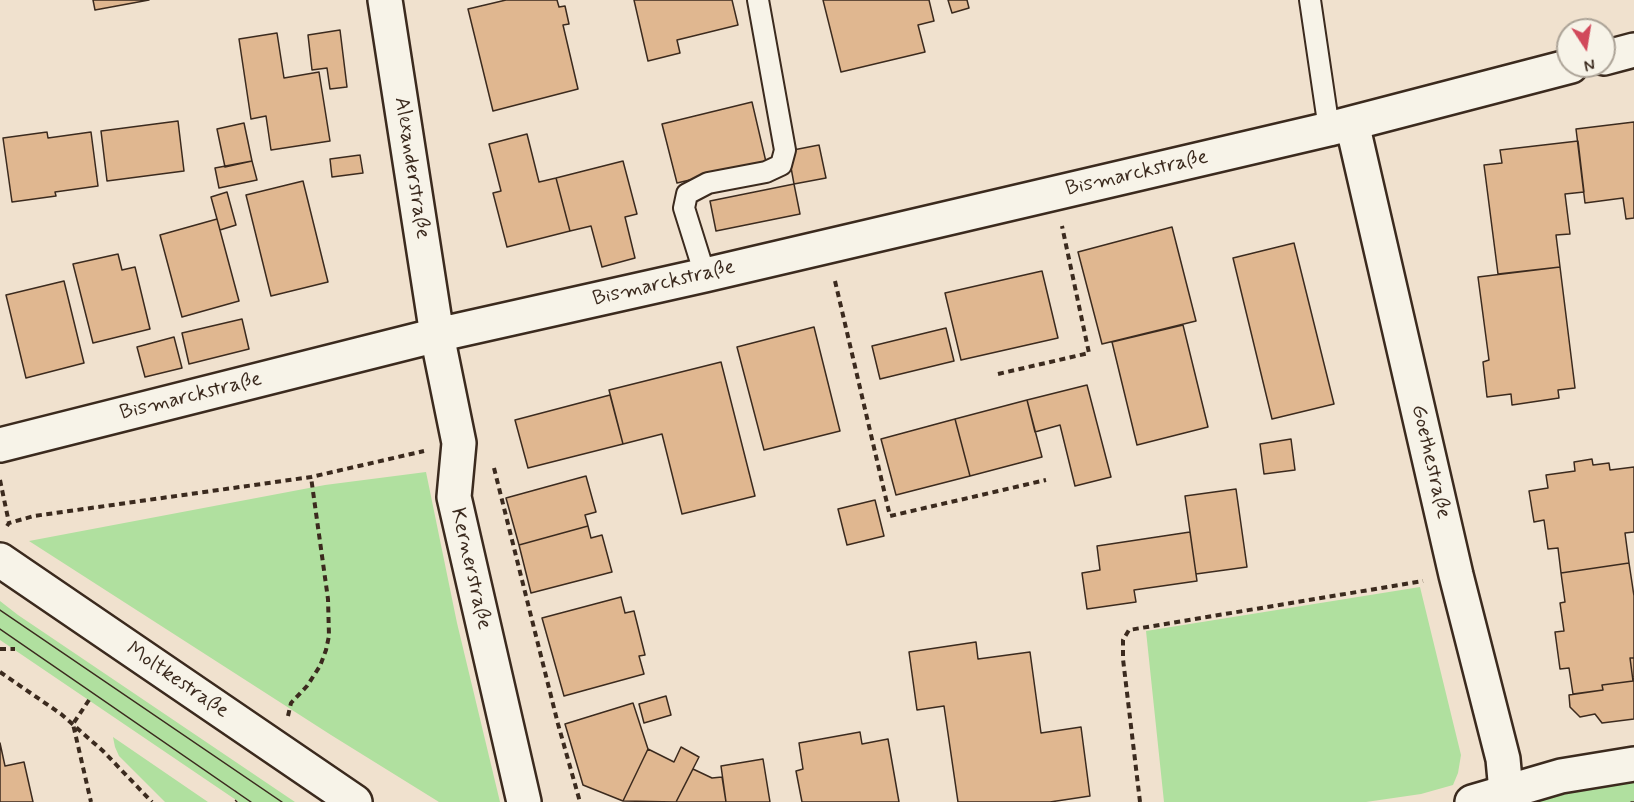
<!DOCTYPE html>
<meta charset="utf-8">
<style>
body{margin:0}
#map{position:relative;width:1634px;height:802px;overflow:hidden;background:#f0e1ce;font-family:Mynerve,sans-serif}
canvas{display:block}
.north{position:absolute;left:1556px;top:18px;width:60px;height:60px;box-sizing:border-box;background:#f7f3e8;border:2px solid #aca397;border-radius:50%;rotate:168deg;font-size:16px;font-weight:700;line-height:24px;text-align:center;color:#3b2a1e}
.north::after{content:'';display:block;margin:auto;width:21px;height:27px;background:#d1495b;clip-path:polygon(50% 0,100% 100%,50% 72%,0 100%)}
</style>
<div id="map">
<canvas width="1634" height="802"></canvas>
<div class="north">N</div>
</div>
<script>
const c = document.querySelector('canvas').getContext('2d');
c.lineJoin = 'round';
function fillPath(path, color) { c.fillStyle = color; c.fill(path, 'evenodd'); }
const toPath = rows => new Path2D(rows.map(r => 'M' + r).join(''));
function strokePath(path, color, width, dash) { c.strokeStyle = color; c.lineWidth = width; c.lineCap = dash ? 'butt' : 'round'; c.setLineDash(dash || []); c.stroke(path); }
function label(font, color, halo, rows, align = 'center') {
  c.font = font + ' Mynerve,sans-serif'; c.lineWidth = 4.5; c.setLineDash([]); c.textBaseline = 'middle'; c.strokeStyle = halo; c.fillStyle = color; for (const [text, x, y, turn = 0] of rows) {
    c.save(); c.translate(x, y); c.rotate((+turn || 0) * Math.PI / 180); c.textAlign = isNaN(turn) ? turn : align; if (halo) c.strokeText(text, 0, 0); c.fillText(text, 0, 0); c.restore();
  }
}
const green = toPath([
 [426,472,457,623,500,802,439,802,331,735,29,541,325,485],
 [1420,587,1461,755,1458,773,1453,785,1421,794,1366,802,1164,802,1146,631],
 [0,601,18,615,295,802,239,802,0,640],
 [113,737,208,802,165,802,119,756,115,747],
 [1634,778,1634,802,1538,802,1548,792]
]);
const building = toPath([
 [93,0,149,0,95,10,93,0],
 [506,0,557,0,559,7,565,6,569,24,563,25,578,89,493,111,468,9,506,0],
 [634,0,732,0,738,25,677,40,680,53,648,61,634,0],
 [823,0,929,0,934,21,918,25,925,52,841,72,823,0],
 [948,0,967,0,969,8,952,13,948,0],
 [340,30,347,87,330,89,327,68,312,70,308,35,340,30],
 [277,33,284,78,319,72,330,141,271,150,266,116,251,119,239,39,277,33],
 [752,102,766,162,677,183,662,124,752,102],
 [178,121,184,171,107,181,101,131,178,121],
 [1634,122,1634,218,1626,219,1623,198,1585,203,1576,129,1634,122],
 [244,123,252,161,225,167,217,129,244,123],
 [47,132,48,138,91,132,98,186,55,192,56,196,12,202,3,138,47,132],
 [527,134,539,182,556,178,570,231,507,247,493,193,501,191,489,144,527,134],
 [1578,141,1584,192,1565,194,1570,234,1556,235,1560,267,1498,274,1484,165,1502,163,1500,150,1578,141],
 [819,145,826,178,794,184,788,151,819,145],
 [360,155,363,173,332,177,330,159,360,155],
 [252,161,257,180,219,188,215,168,252,161],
 [623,161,637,214,625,217,635,258,602,267,591,226,570,231,556,178,623,161],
 [303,181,328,282,271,296,246,195,303,181],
 [794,184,800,214,716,231,710,201,794,184],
 [227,192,236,225,220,230,211,197,227,192],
 [217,219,239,301,182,317,160,235,217,219],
 [1172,227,1196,321,1102,344,1078,252,1172,227],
 [1294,243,1334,404,1272,419,1233,258,1294,243],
 [118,254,122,270,135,267,150,329,93,343,73,264,118,254],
 [1560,267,1575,388,1558,390,1559,398,1512,405,1511,394,1487,397,1483,362,1489,360,1478,277,1560,267],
 [1042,271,1058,338,961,360,945,293,1042,271],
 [64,281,84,363,26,378,6,295,64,281],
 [242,319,249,349,189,364,182,333,242,319],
 [1183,325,1208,427,1137,445,1112,342,1183,325],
 [814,327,840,431,764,450,737,347,814,327],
 [946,328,954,361,880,379,872,346,946,328],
 [174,337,182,368,145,377,137,347,174,337],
 [721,362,755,496,682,514,662,434,623,444,609,390,721,362],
 [1087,385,1111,477,1075,486,1060,425,1035,432,1027,400,1087,385],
 [610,395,623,444,528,468,515,420,610,395],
 [1027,400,1042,457,970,476,955,419,1027,400],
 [955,419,970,476,896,495,881,439,955,419],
 [1291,439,1295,470,1264,474,1260,444,1291,439],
 [1592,459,1593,465,1609,463,1610,470,1634,467,1634,532,1625,533,1629,563,1561,573,1558,548,1548,549,1544,520,1534,522,1529,491,1548,488,1546,475,1575,471,1574,462,1592,459],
 [586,476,596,512,585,515,588,526,519,545,506,498,586,476],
 [1236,489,1247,567,1196,574,1185,496,1236,489],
 [875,500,884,536,847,545,838,509,875,500],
 [588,526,591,538,602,535,612,572,531,593,519,545,588,526],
 [1190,532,1197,581,1134,590,1136,602,1087,609,1082,573,1100,570,1097,546,1190,532],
 [1629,563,1634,596,1634,658,1630,658,1633,681,1602,685,1603,690,1573,694,1569,668,1560,669,1555,632,1564,631,1560,603,1565,602,1561,573,1629,563],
 [621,597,625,613,634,611,645,655,639,656,644,674,564,696,542,618,621,597],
 [976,642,978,659,1030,652,1041,733,1081,727,1090,796,1050,802,958,802,944,706,917,710,909,652,976,642],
 [1630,658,1634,658,1634,719,1602,723,1595,714,1580,717,1570,707,1569,695,1603,690,1602,685,1633,681,1630,658],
 [666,696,671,715,644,723,639,704,666,696],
 [633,703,648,749,623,801,583,785,565,724,633,703],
 [860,732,862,744,888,739,899,802,802,802,796,771,803,769,799,743,860,732],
 [0,743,5,766,24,762,33,802,0,802,0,743],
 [681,747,699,757,676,802,623,801,648,749,674,762,681,747],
 [763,759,770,802,726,802,721,766,763,759],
 [693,769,712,778,722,777,726,802,676,802,693,769]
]);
const path = toPath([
 [835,281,890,516,1046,480],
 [998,374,1089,353,1062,226],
 [494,468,558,724,580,802],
 [0,480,9,523],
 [7,526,9,523,34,516,311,477,424,451],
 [0,649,15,649],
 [0,672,61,714,103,751,152,802],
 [89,700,73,724,91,802],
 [288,716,291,703,307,686,320,666,326,650,329,636,328,599,311,477],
 [236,802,237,801],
 [1140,802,1123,659,1123,640,1129,630,1423,581]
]);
const service = toPath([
 [1310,0,1329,129],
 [705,275,684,208,687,194,708,183,766,172,781,165,785,150,758,0]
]);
const minor = toPath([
 [385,0,437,335,459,443,454,497,524,802],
 [1604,58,1634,50],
 [1352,123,1456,575,1503,759,1507,802],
 [0,445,437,335,705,275,1329,129,1571,66]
]);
const tertiary = toPath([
 [0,560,355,802],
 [1472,802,1561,776,1634,764]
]);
const tram = toPath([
 [0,610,282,802],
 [0,629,251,802],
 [1631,802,1634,802]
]);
const streetNames = [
 ["Alexanderstraße",411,168,81],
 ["Bismarckstraße",1137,174,-13],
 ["Bismarckstraße",664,284,-13],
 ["Bismarckstraße",191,397,-14],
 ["Goethestraße",1430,462,77],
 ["Kernerstraße",470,569,77],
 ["Moltkestraße",177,681,34]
];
fillPath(green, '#b0e09f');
fillPath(building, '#e0b790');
strokePath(building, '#3b2a1e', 1.5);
strokePath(service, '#3b2a1e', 24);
strokePath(minor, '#3b2a1e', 38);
strokePath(tertiary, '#3b2a1e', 38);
strokePath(path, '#3b2a1e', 4, [6, 4.5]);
strokePath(service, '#f7f3e8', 20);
strokePath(minor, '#f7f3e8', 33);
strokePath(tertiary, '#f7f3e8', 33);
strokePath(tram, '#3b2a1e', 1.5);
label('21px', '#3b2a1e', '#f7f3e8', streetNames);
</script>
